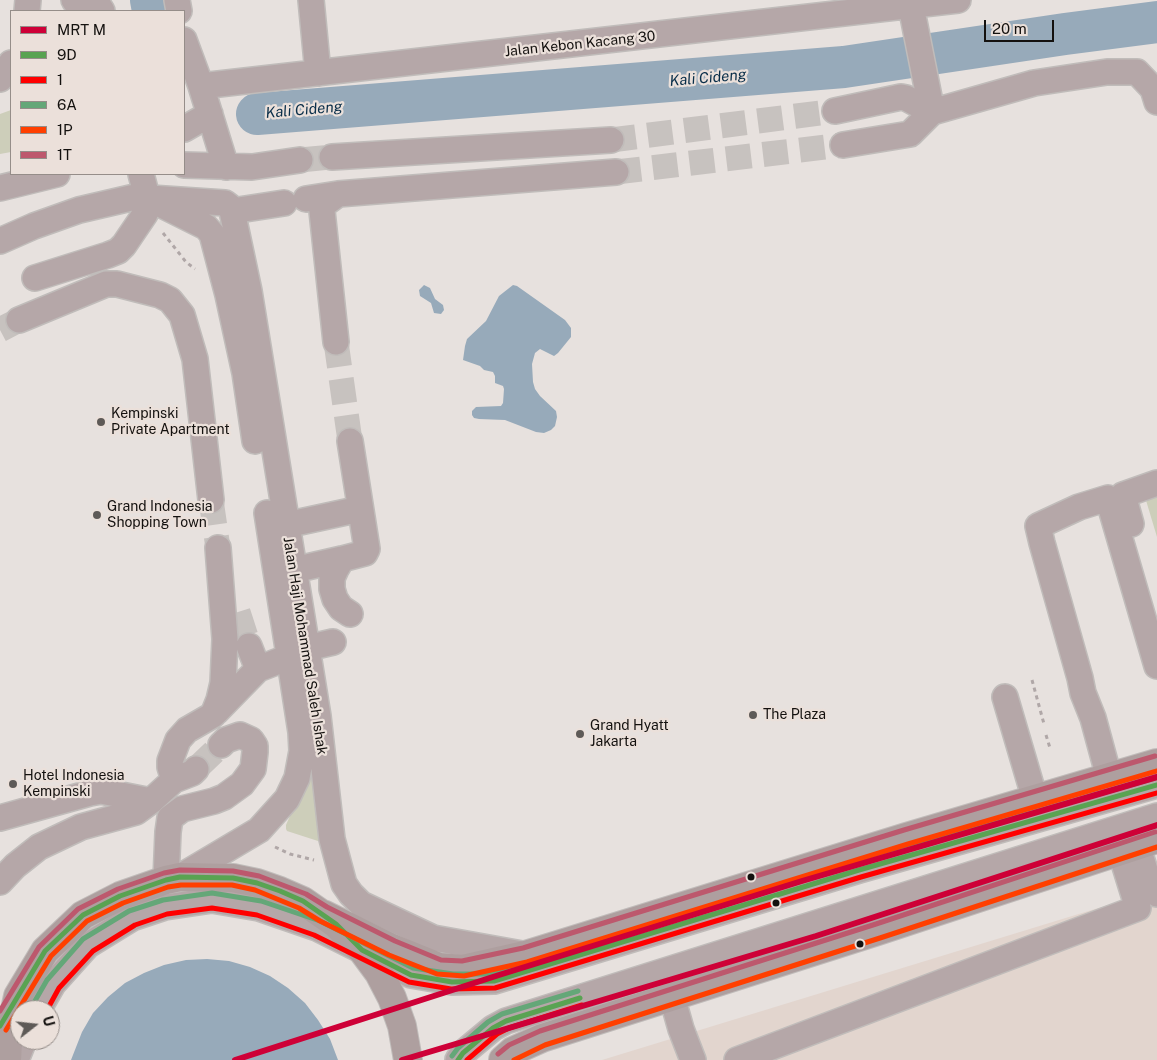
<!DOCTYPE html>
<style>
body{margin:0}
#map{position:relative;width:1157px;height:1060px;overflow:hidden;background:#e7e1de;font-family:"Public Sans",sans-serif}
canvas{display:block}
.legend{position:absolute;left:10px;top:10px;width:175px;height:165px;box-sizing:border-box;background:#ebe0da;border:1px solid #958d89;margin:0;padding:6px 9px;list-style:none;font-size:15px;color:#14110f}
.legend li{display:flex;align-items:center;gap:10px;height:25px}
.legend b{width:25px;border:1px solid #958d89}
.north{position:absolute;left:10px;top:1000px;width:50px;height:50px;box-sizing:border-box;background:#ebe0da;border:1px solid #958d89;border-radius:50%;rotate:74deg;font-size:14px;font-weight:700;line-height:20px;text-align:center;color:#14110f}
.north::after{content:'';display:block;margin:auto;width:18px;height:22px;background:#5e5a57;clip-path:polygon(50% 0,100% 100%,50% 72%,0 100%)}
.scale{position:absolute;left:984px;top:20px;width:70px;height:22px;box-sizing:border-box;border:2px solid #14110f;border-top:0;padding-left:6px;font-size:15px;line-height:18px;white-space:nowrap;color:#14110f;-webkit-text-stroke:4px #ebe0da;paint-order:stroke}
</style>
<div id="map">
<canvas width="1157" height="1060"></canvas>
<ul class="legend">
<li><b style="height:6px;background:#ce0037"></b>MRT M</li>
<li><b style="height:6px;background:#59a352"></b>9D</li>
<li><b style="height:6px;background:#f00"></b>1</li>
<li><b style="height:6px;background:#64a778"></b>6A</li>
<li><b style="height:6px;background:#ff3f00"></b>1P</li>
<li><b style="height:6px;background:#bd586d"></b>1T</li>
</ul>
<div class="north">U</div>
<div class="scale">20 m</div>
</div>
<script>
const c = document.querySelector('canvas').getContext('2d');
c.lineJoin = 'round';
function fillPath(path, color) { c.fillStyle = color; c.fill(path, 'evenodd'); }
const toPath = rows => new Path2D(rows.map(r => 'M' + r).join(''));
function strokePath(path, color, width, dash) { c.strokeStyle = color; c.lineWidth = width; c.lineCap = dash ? 'butt' : 'round'; c.setLineDash(dash || []); c.stroke(path); }
function label(font, color, halo, rows, align = 'center') {
  c.font = font + ' "Public Sans",sans-serif'; c.lineWidth = 4.5; c.setLineDash([]); c.textBaseline = 'middle'; c.strokeStyle = halo; c.fillStyle = color; for (const [text, x, y, turn = 0] of rows) {
    c.save(); c.translate(x, y); c.rotate((+turn || 0) * Math.PI / 180); c.textAlign = isNaN(turn) ? turn : align; if (halo) c.strokeText(text, 0, 0); c.fillText(text, 0, 0); c.restore();
  }
}
const built = toPath([
 [1157,890,1157,1060,602,1060]
]);
const green = toPath([
 [11,110,11,152,0,154,0,114],
 [1157,493,1157,537,1145,497],
 [310,770,312,770,320,841,318,841,287,831,286,829,286,825]
]);
const water = toPath([
 [424,285,430,288,435,299,443,305,444,310,441,314,434,313,431,303,420,296,419,290],
 [513,285,517,286,565,320,571,328,571,337,558,353,554,356,540,349,535,353,532,364,533,382,535,389,540,396,556,411,557,417,555,426,551,430,544,433,536,432,505,420,479,419,474,418,472,415,472,411,476,407,501,406,503,403,504,389,503,386,495,383,495,376,493,372,484,370,480,366,463,360,465,346,467,339,486,321,499,296],
 [207,959,229,961,250,967,270,976,288,988,305,1003,318,1020,330,1039,338,1060,71,1060,82,1032,93,1013,108,997,125,983,144,973,164,965,186,960]
]);
const river = toPath([
 [151,0,153,11],
 [257,114,844,67,1065,34,1157,22]
]);
const minorTunnel = toPath([
 [611,140,835,111],
 [300,160,332,157],
 [616,172,843,145],
 [0,330,19,320],
 [336,342,350,441],
 [211,500,218,548],
 [238,612,249,646],
 [196,769,221,745]
]);
const path = toPath([
 [163,233,186,262,195,269],
 [1032,680,1044,724],
 [1046,735,1050,748],
 [275,847,290,854,314,860]
]);
const minor = toPath([
 [74,0,82,11],
 [95,0,102,11],
 [177,0,179,11],
 [311,0,318,73],
 [911,6,932,112],
 [27,11,28,0],
 [184,40,201,86,226,167],
 [0,79,11,63],
 [201,86,958,0],
 [835,111,901,97,906,98,932,112],
 [184,129,210,114],
 [843,145,910,134,932,112,1034,83,1107,72,1137,72,1153,89,1157,102],
 [332,157,611,140],
 [184,165,252,167,300,160],
 [0,188,57,174],
 [306,199,338,194,616,172],
 [158,203,206,227,212,234,228,295,245,373,255,441],
 [232,211,284,203],
 [0,241,34,226,79,210,135,197,225,203,229,206,232,211,249,291,318,716,332,839,344,884,351,894,361,904,433,938,522,954],
 [35,278,108,255,118,251,124,245,145,214,147,197,141,174],
 [19,320,106,284,117,284,160,295,170,300,182,315,195,359,211,500],
 [336,342,322,211,323,205,338,194],
 [1131,524,1123,495,1157,483],
 [286,525,360,509],
 [294,570,342,559],
 [350,614,341,608,335,599,332,589,332,578,336,569,342,559,365,553,367,549,350,441],
 [249,646,258,669],
 [307,648,333,642],
 [1005,697,1035,799],
 [216,712,258,669,289,657],
 [1109,777,1093,718,1083,693,1080,678,1042,543,1038,526,1079,507,1108,498,1157,666],
 [174,780,170,767,170,761,178,740,187,730,213,715,219,700,223,683,225,639,218,548],
 [0,818,90,793,101,791,151,801],
 [1137,845,1149,883,1157,894],
 [180,877,259,830,287,799,297,778,302,751,301,732,267,513],
 [166,880,168,832,170,818,182,809,214,801,224,797,242,784,253,769,255,752,255,746,251,740,240,735,226,740,221,745],
 [0,882,15,866,39,847,81,827,136,812,151,801,174,780,192,773,196,769],
 [672,997,681,1029,693,1060],
 [38,1010,53,984,88,945,132,918,165,907,212,900,259,908,317,928,411,975,452,982,494,981,859,870,1157,785],
 [16,1060,24,1040],
 [458,1060,463,1053,493,1028,506,1021,1157,816],
 [737,1060,1138,908,1120,850]
]);
const major = toPath([
 [323,914,392,948,439,967,463,969,525,955,906,837,1157,763],
 [7,1060,8,1042,18,996,45,951,83,915,120,896,166,880,180,877,233,878,257,883,280,891,303,901,336,924,362,950,379,973,392,998,402,1026,408,1060],
 [503,1060,513,1051,542,1038,878,931,1157,839]
]);
const bus1 = toPath([
 [0,1026,45,951,83,915,120,896,166,880,180,877,233,878,257,883,280,891,303,901,336,924,362,950,411,975,452,982,494,981,859,870,1157,785],
 [458,1060,463,1053,493,1028,506,1021,580,998]
]);
const bus2 = toPath([
 [47,1010,59,988,93,951,135,925,167,914,212,908,257,915,314,935,409,982,451,989,495,988,861,877,1157,793],
 [467,1060,497,1034,509,1028,582,1005]
]);
const bus3 = toPath([
 [32,1006,47,980,83,939,129,911,163,900,212,893,261,901,320,921,413,968,453,974,493,974,857,863,1155,778],
 [452,1056,458,1048,488,1022,502,1014,578,991]
]);
const bus4 = toPath([
 [6,1030,51,956,87,921,123,903,168,887,181,885,232,885,255,890,299,908,320,921,389,955,437,974,464,976,527,962,908,844,1157,771],
 [514,1060,545,1045,880,938,1157,847]
]);
const bus5 = toPath([
 [0,1011,39,947,78,909,118,889,164,873,180,870,233,871,259,876,306,894,327,907,395,941,441,960,462,961,523,948,904,830,1155,756],
 [498,1054,509,1045,540,1031,876,924,1155,832]
]);
const metro1 = toPath([
 [235,1060,499,975,802,881,1157,777],
 [402,1060,816,936,1157,825]
]);
const markers = [
 [101,422,5,"#5e5a57"],
 [97,515,5,"#5e5a57"],
 [753,715,5,"#5e5a57"],
 [580,734,5,"#5e5a57"],
 [13,784,5,"#5e5a57"],
 [751,877,4.5,"#14110f"],
 [776,903,4.5,"#14110f"],
 [860,944,4.5,"#14110f"]
];
const streetNames = [
 ["Jalan Kebon Kacang 30",580,44,-6],
 ["Jalan Haji Mohammad Saleh Ishak",305,646,81]
];
const poiNames = [
 ["Kempinski",111,414],
 ["Private Apartment",111,430],
 ["Grand Indonesia",107,507],
 ["Shopping Town",107,523],
 ["The Plaza",763,715],
 ["Grand Hyatt",590,726],
 ["Jakarta",590,742],
 ["Hotel Indonesia",23,776],
 ["Kempinski",23,792]
];
const waterNames = [
 ["Kali Cideng",708,78,-5],
 ["Kali Cideng",304,110,-5]
];
fillPath(built, '#e2d5ce');
fillPath(green, '#cdceba');
fillPath(water, '#97aaba');
strokePath(river, '#97aaba', 42);
strokePath(minorTunnel, '#c7c2bf', 25, [25, 12]);
strokePath(minor, '#c0bcba', 28);
strokePath(major, '#c0bcba', 30);
strokePath(path, '#b0a7a7', 3, [4, 4]);
strokePath(minor, '#b5a7a8', 25);
strokePath(major, '#ae9f9f', 28);
strokePath(bus1, '#59a352', 5);
strokePath(bus2, '#f00', 5);
strokePath(bus3, '#64a778', 5);
strokePath(bus4, '#ff3f00', 5);
strokePath(bus5, '#bd586d', 5);
strokePath(metro1, '#ce0037', 6);
for (const [x, y, r, color] of markers) { const dot = new Path2D(); dot.arc(x, y, r, 0, 2 * Math.PI); c.fillStyle = color; c.fill(dot); strokePath(dot, '#ebe0da', 2); }
label('14px', '#14110f', '#ebe0da', streetNames);
label('14px', '#14110f', '#ebe0da', poiNames, 'left');
label('italic 15px', '#092e49', '#ebe0da', waterNames);
</script>
